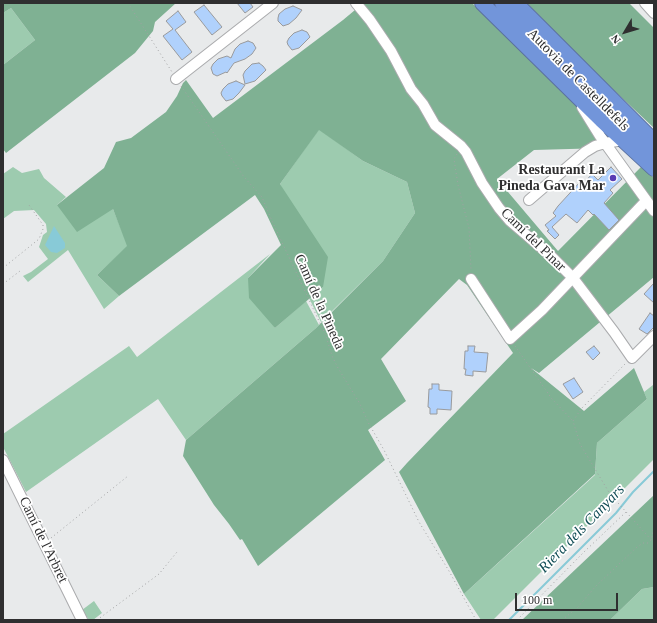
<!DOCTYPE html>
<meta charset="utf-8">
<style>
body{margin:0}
#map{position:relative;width:657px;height:623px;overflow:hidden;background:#e8eaeb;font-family:"Times New Roman",serif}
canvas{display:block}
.frame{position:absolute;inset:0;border:4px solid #2f2f30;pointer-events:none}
.north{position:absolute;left:605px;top:12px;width:40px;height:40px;-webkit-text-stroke:3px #fff;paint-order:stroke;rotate:232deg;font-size:11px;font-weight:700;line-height:16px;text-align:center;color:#2f2f30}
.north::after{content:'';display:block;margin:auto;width:14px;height:18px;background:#2f2f30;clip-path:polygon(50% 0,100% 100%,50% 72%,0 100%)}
.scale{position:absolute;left:515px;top:593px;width:103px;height:18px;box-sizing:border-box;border:2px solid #2f2f30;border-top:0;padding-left:5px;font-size:12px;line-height:14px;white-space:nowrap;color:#2f2f30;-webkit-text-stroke:3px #fff;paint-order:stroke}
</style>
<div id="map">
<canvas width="657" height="623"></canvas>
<div class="frame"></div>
<div class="north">N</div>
<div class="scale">100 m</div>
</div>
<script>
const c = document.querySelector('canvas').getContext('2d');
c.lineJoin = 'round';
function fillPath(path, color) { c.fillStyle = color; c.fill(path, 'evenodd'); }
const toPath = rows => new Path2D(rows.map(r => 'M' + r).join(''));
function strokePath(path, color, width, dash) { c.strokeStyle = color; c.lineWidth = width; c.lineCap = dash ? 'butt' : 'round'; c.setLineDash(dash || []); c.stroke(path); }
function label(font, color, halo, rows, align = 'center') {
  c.font = font + ' "Times New Roman",serif'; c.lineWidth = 3.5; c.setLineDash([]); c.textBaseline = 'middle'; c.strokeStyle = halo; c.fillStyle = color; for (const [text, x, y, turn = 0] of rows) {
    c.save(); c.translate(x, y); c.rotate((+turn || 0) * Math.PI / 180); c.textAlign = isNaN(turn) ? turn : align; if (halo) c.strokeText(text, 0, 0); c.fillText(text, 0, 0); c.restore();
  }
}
const green = toPath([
 [11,8,35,40,3,65,3,13],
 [319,129,363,161,407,182,415,213,383,261,321,322,309,298,323,287,280,184],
 [13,167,22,173,39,169,44,178,66,197,57,205,113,209,128,246,97,275,119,296,104,309,68,250,28,282,23,276,31,272,48,259,39,247,43,235,47,232,46,224,34,210,14,211,3,219,3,174],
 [270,254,248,278,275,328,306,301,319,325,316,328,186,440,158,399,26,492,3,447,3,434,129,346,137,357],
 [653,385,654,387,654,459,493,620,481,620,464,594,595,475,597,443,647,399,644,392],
 [654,587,654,620,610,620,642,589],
 [94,601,102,613,93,620,89,620,82,610]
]);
const forest = toPath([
 [3,3,176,3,155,22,153,31,135,53,6,153,3,149,3,65,35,40,11,8,3,13],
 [360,3,472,3,576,106,605,148,534,150,497,179,558,251,641,167,654,178,654,277,539,373,531,368,584,411,634,368,647,399,597,443,595,474,464,594,399,472,407,463,513,353,467,285,459,279,381,359,406,401,368,430,385,460,258,566,242,539,240,540,229,524,214,505,183,456,186,440,316,328,383,261,415,213,407,182,363,161,319,130,280,184,328,257,323,287,275,328,249,298,248,278,281,245,264,209,255,195,119,296,97,275,127,246,113,209,77,232,57,205,104,168,116,142,131,138,166,112,177,96,183,83,186,80,213,118,343,20,361,5],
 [527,3,629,3,654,28,654,128,587,65],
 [654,495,654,587,642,589,610,620,522,620]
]);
const water = toPath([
 [54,226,65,243,65,248,57,253,51,252,45,245]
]);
const stream = toPath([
 [509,620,616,513,633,492,654,471]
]);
const building = toPath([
 [237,3,250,3,253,7,245,13,237,3],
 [204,5,222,27,212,35,194,12,204,5],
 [293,6,302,10,296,18,289,24,283,26,278,21,278,18,279,14,285,9,293,6],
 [178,11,186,22,175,30,192,52,182,60,163,36,173,29,166,21,178,11],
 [302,30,307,32,310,37,299,48,292,50,288,45,287,42,289,38,294,33,302,30],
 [248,41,253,43,256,48,252,54,245,59,234,63,227,73,226,72,217,76,213,74,211,68,213,64,218,59,227,56,231,58,235,49,240,44,248,41],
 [259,63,263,66,266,70,255,81,245,84,243,75,245,71,252,64,259,63],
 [236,81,245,85,239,93,233,99,226,101,222,96,221,93,223,89,228,84,236,81],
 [611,167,622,179,610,190,613,193,604,203,619,220,609,230,594,214,593,215,588,210,577,223,566,214,552,227,559,235,555,239,547,231,549,230,545,225,556,216,553,213,558,206,580,182,582,185,592,174,598,180,611,167],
 [654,283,654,303,644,294,654,283],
 [650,313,654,316,654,327,647,334,639,329,650,313],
 [468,346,475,346,474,352,488,353,486,372,473,371,473,376,465,375,466,369,464,369,465,351,468,351,468,346],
 [594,346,600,353,593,360,586,352,594,346],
 [574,378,583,392,573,399,563,384,574,378],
 [432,384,439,384,439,390,452,391,451,410,437,409,437,414,430,414,430,408,428,407,429,389,432,389,432,384]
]);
const path = toPath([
 [128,3,172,72],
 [181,86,244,177,262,197,272,221,326,336,332,356,338,368,360,404,369,424,384,450,419,522,449,571,476,620],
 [457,154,454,159,458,185,469,228,471,270],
 [3,268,39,239,43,229,43,225,29,205],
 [3,284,20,271],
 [515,346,552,399,573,421],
 [625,364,581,409,573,421,580,444,610,494,654,543],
 [51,538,128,476],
 [97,620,159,574,177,552],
 [517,620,584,552,626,512],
 [562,620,577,608,596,586,637,547,643,543,648,543,651,540,654,528]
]);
const minor = toPath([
 [356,3,370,20,391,51,411,89,423,104,435,125,461,146,466,152,482,183,499,208,510,221,551,256,573,278,614,332,632,358,654,336],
 [645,3,654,13],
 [176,79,273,3],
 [582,107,600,136,654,211],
 [529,200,585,152,595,146,605,143,623,140],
 [471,279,510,339,542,310,646,201],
 [3,460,82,620]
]);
const highway = toPath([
 [482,3,601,120,654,169],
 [502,3,654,157],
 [516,3,654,141]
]);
const markers = [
 [613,178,4,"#583cb4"]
];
const streetNames = [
 ["Autovia de Castelldefels",578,80,45],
 ["Camí del Pinar",533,240,44],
 ["Camí de la Pineda",319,302,66],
 ["Camí de l'Arbret",43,540,64]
];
const poiNames = [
 ["Restaurant La",605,170],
 ["Pineda Gava Mar",605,186]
];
const waterNames = [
 ["Riera dels Canyars",582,529,-46]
];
fillPath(green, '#9dcbaf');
fillPath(forest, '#7fb193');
fillPath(water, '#88cad7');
strokePath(stream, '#88cad7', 2);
fillPath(building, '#b0d1fc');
strokePath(building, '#999a9c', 1);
strokePath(minor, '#aaabad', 12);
strokePath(highway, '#5b719e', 16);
strokePath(path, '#a1a2a3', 1, [1, 3]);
strokePath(minor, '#fff', 10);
strokePath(highway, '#7295da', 14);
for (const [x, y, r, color] of markers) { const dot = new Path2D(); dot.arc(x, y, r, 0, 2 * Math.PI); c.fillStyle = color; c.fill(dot); strokePath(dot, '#fff', 1.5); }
label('14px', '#2f2f30', '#fff', streetNames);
label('bold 14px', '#2f2f30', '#fff', poiNames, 'right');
label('italic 15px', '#104c55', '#fff', waterNames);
</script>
